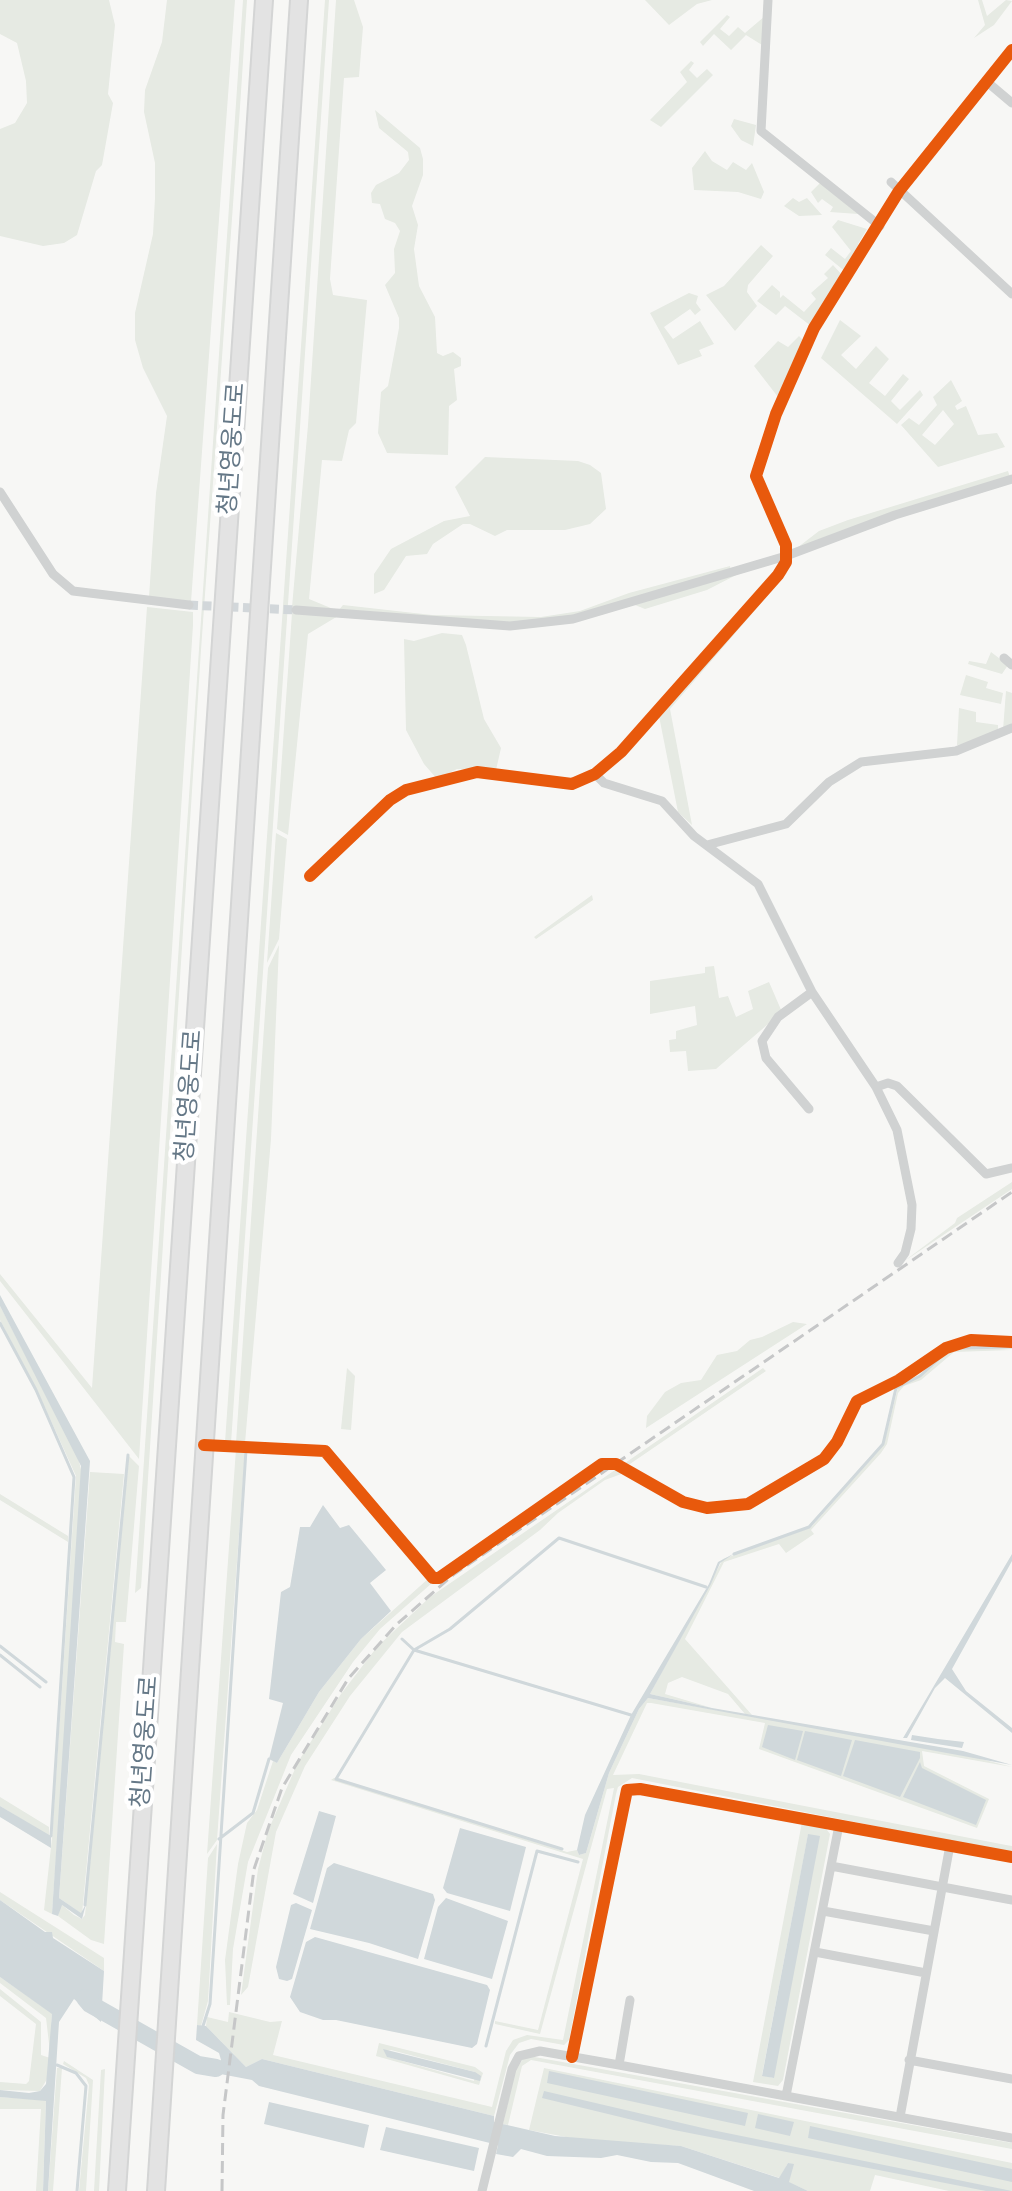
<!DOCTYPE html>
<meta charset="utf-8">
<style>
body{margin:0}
canvas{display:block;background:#f7f7f5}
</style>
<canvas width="1012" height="2191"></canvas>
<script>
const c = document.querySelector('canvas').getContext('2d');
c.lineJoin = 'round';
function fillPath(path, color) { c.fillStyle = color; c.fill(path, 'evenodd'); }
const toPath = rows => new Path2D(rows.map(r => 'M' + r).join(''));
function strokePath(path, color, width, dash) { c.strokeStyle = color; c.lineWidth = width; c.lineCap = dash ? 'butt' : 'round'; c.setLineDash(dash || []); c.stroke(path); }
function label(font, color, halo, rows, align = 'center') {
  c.font = font + ' "Source Sans 3","Noto Sans KR",sans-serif'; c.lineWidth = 8; c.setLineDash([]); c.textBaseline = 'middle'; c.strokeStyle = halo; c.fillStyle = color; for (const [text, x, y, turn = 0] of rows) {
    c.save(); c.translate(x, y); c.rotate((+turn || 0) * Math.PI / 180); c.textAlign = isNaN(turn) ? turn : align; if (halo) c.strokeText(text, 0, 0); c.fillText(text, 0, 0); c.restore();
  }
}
const green = toPath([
 [0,0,109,0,115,25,108,94,113,103,102,165,96,171,77,235,64,243,43,246,0,236,0,129,15,123,27,103,26,81,17,43,0,34],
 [167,0,235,0,191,602,149,597,156,493,167,416,143,368,135,340,135,313,153,234,155,198,155,163,144,112,145,90,162,42],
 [243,0,247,0,240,107,201,650,141,1588,135,1593],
 [325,0,329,0,231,1443,225,1442],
 [336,0,354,0,363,27,359,77,344,78,330,279,333,295,367,300,356,423,349,430,342,461,322,460,309,599,338,611,343,605,432,615,541,617,580,611,629,593,730,566,731,571,575,617,510,624,292,607,308,425],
 [645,0,712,0,697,4,669,25],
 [978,0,982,0,987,16,1006,0,1012,1,994,25,974,38,985,25],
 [727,15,730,17,720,29,729,36,738,27,745,33,765,16,762,45,746,35,731,50,714,34,703,46,700,42],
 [691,61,694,63,689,70,697,78,707,69,713,75,661,127,650,120,687,82,680,72],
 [375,110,420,148,423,159,423,175,412,206,418,225,414,249,419,286,435,317,437,353,443,356,453,352,461,358,461,366,454,369,457,400,449,406,448,455,387,453,378,433,381,392,388,386,399,328,399,318,385,285,395,273,394,249,400,231,395,223,385,219,380,204,372,203,371,193,376,185,399,173,409,160,408,152,379,128],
 [734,119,756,125,753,146,741,140,731,126],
 [705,151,712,161,727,170,733,162,746,170,752,163,764,192,761,199,738,192,694,190,692,168],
 [821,182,858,214,830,212,833,207,822,199,818,203,811,192],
 [793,198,799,202,807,198,822,215,799,216,784,206],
 [838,220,867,229,858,244,863,248,847,273,825,255,831,248,845,259,851,251,832,227],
 [761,245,773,256,748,285,747,292,757,306,735,331,706,295,724,286],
 [833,265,844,277,811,326,785,306,776,315,757,301,772,285,780,292,780,298,783,295,804,312,816,299,811,293,828,278,824,274],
 [689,293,698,296,696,303,701,310,695,315,690,309,664,327,673,339,700,321,714,344,699,350,702,356,678,365,650,313],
 [840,320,861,336,841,355,856,369,876,346,889,359,869,383,885,396,903,374,909,379,891,401,900,410,920,390,923,395,897,424,821,358],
 [799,336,805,342,778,397,754,366,778,341,788,347],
 [951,380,962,401,955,406,957,410,966,406,978,435,997,433,1005,447,938,467,901,425,909,418,919,425,937,405,933,397],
 [943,410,954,424,935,445,922,435],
 [485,457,578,461,590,465,601,473,606,509,590,524,565,530,507,530,495,536,470,524,463,524,433,544,427,554,406,556,384,590,374,594,374,574,391,549,444,521,470,516,455,487],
 [1008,471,1010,477,793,551,819,531,848,520],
 [784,569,787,573,670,709,692,825,678,812,658,711],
 [742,572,707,590,645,609,635,605],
 [147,607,193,612,193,625,139,1459,0,1281,0,1274,92,1388],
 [292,613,338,616,308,634,288,835,277,829],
 [442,633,462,635,466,645,484,719,501,748,496,770,457,769,437,779,424,764,406,730,404,639,414,641],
 [991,652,1008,665,1002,674,968,664,969,661,986,664],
 [966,675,988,682,986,688,1003,693,1001,704,960,695],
 [1006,691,1012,693,1012,726,1003,730],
 [959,708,976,712,976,722,998,725,998,732,978,743,957,745],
 [276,833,287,839,279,939,267,963],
 [592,895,593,900,536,939,534,937],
 [279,945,271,1139,259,1280,245,1443,236,1443,268,968],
 [714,966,719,998,728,996,736,1017,753,1009,748,991,769,982,782,1012,716,1069,688,1071,686,1051,670,1052,669,1040,676,1039,676,1031,697,1025,695,1006,650,1014,650,981,705,973,705,967],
 [1012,1182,1012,1189,903,1262,955,1223,957,1218],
 [0,1306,77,1454,83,1477,52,1914,44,1910,52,1838,76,1476,37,1390,0,1320],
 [793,1322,807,1324,646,1428,647,1416,665,1392,681,1383,701,1380,717,1355,737,1351,750,1340,762,1337],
 [971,1347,1012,1350,954,1352,921,1380,904,1386,898,1393,887,1444,881,1453,811,1530,814,1534,786,1553,779,1544,724,1562,685,1639,752,1715,745,1714,728,1694,682,1677,668,1683,665,1694,712,1708,650,1694,723,1559,812,1526,884,1444,898,1387,921,1376,948,1353],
 [347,1368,355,1376,351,1430,341,1429],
 [763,1368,766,1371,627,1466,625,1463],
 [236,1449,245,1450,217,1840,207,1854],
 [129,1456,139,1466,126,1622,116,1622,115,1642,124,1644,104,1944,91,1940,58,1916,61,1904,74,1915,82,1919,85,1915],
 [615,1470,624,1473,605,1480,558,1513,540,1530,402,1632,350,1696,305,1766,276,1832,248,1987,241,1995,258,1869,268,1831,298,1762,341,1694,377,1647,430,1597],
 [90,1472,124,1474,82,1914,59,1898],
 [0,1494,68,1536,68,1542,0,1500],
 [429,1578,432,1583,380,1629,353,1662,291,1755,248,1862,233,1949,230,2005,227,2005,225,1960,238,1864,247,1823,257,1810,273,1761,277,1763,319,1692,361,1639],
 [648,1698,962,1754,1012,1767,922,1751,924,1766,989,1799,977,1828,759,1749,765,1723,651,1703,647,1703,613,1775,639,1774,1006,1845,1012,1846,1012,1853,632,1778,618,1787,616,1794,569,2040,564,2045,531,2039,519,2043,510,2055,494,2116,262,2059,246,2067,206,2026,207,2017,228,2022,229,2012,270,2022,282,2021,273,2055,492,2107,506,2051,513,2040,527,2035,563,2040,614,1788,607,1789,540,2034,495,2024,495,2021,538,2030,583,1859,331,1780,334,1778,567,1852,577,1850,579,1855,586,1853,609,1773,639,1709],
 [0,1797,49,1827,49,1836,0,1806],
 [802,1822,824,1826,830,1834,783,2080,778,2086,753,2082],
 [808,1835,819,1837,773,2078,762,2075],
 [217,1844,208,2001,201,2026,197,2025,208,1858],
 [0,1892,104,1958,104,1971,0,1900],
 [0,1977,52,2013,50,2052,46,2018,0,1983],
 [0,1989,41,2022,41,2055,50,2058,50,2074,40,2091,0,2090,0,2082,26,2084,29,2081,36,2024,0,1996],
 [379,2043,475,2067,483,2073,479,2085,376,2056],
 [391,2050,475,2072,474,2081,388,2057,387,2051],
 [529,2056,1012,2143,1012,2149,531,2060,522,2066,508,2125,503,2124,515,2072,523,2059],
 [64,2061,93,2080,86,2191,79,2191,89,2085,86,2078,63,2064],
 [57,2068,62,2068,53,2191,48,2191],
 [544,2068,1012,2163,1012,2191,949,2191,875,2175,870,2191,808,2191,788,2182,793,2165,788,2163,780,2178,681,2146,582,2140,529,2130],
 [105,2069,99,2191,94,2191,101,2070],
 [0,2097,46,2100,43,2191,36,2191,41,2109,0,2109]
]);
const water = toPath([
 [0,1295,90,1461,59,1898,81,1913,86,1904,82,1919,62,1905,58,1916,52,1914,81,1466,0,1306],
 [323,1505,340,1528,349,1525,386,1570,370,1583,391,1611,361,1639,319,1692,277,1763,269,1759,283,1703,269,1699,281,1592,290,1587,300,1527,310,1527],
 [735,1553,720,1563,711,1584,650,1694,712,1708,963,1751,1012,1765,648,1698,639,1709,609,1773,586,1853,579,1855,577,1850,585,1815,631,1715,709,1584,718,1562],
 [1012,1554,1012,1561,952,1669,966,1691,1012,1728,1012,1733,945,1678,935,1688,907,1738,903,1738],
 [768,1725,803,1731,795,1760,762,1747],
 [805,1731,852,1740,841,1776,797,1760],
 [912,1735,938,1739,964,1742,962,1748,911,1740],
 [855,1740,920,1752,920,1758,900,1797,843,1776],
 [920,1762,922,1768,986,1800,976,1825,903,1797],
 [0,1806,51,1836,51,1848,0,1817],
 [319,1811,336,1816,313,1903,293,1894],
 [460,1828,526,1847,510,1911,447,1893,443,1888],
 [808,1834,820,1836,774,2078,762,2076],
 [334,1863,433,1894,435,1900,418,1959,369,1943,310,1929,327,1868],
 [446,1898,508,1921,492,1979,424,1959,438,1907],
 [0,1900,45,1932,52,1932,53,1938,104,1971,101,2022,74,1999,59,2022,48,2191,43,2191,46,2101,0,2097,0,2090,29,2093,40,2091,46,2084,52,2014,0,1977],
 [296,1903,312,1910,292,1979,287,1981,279,1979,276,1967,291,1905],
 [315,1937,487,1985,490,1990,477,2044,472,2048,336,2020,323,2020,300,2012,290,1997,306,1942],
 [197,2025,206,2026,246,2067,262,2059,494,2116,494,2122,555,2136,681,2146,779,2178,788,2163,794,2164,789,2182,808,2191,754,2191,678,2163,651,2162,617,2155,601,2158,547,2156,521,2149,513,2157,496,2154,498,2145,259,2086,252,2080,194,2069,195,2055,219,2067,221,2060,219,2053,196,2040],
 [383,2049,475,2072,481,2076,480,2081,387,2057],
 [549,2071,748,2113,745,2126,547,2083],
 [544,2091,707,2129,1012,2191,986,2191,674,2130,542,2098],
 [269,2102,369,2125,364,2148,264,2124],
 [758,2114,794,2122,790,2136,755,2128],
 [810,2126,1012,2169,1012,2182,808,2138],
 [386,2127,479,2148,474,2171,380,2150]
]);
const stream = toPath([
 [0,1323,36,1390,74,1477,51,1836],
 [960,1348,1012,1347],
 [734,1554,809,1527,883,1444,896,1388,920,1376,942,1356],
 [402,1639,414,1650,631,1715],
 [0,1646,46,1682],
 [0,1655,40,1687],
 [219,1839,253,1813,269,1759],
 [562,1849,336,1779,414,1650,450,1629,559,1538,706,1587],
 [85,1905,128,1455],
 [203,2026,210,2004,246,1450],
 [486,2046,537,1851,578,1862],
 [57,2065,76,2073,86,2086,77,2191]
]);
const river = toPath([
 [85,1998,90,2004,198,2065,216,2068]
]);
const minorTunnel = toPath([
 [189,605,296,610]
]);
const minor = toPath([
 [768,0,761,131,880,226],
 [986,81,1012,103],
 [891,182,1012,294],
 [0,492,53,574,73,591,189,605],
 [296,610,510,626,573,619,786,556,895,515,1012,479],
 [1004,658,1012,665],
 [595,774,604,783,662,801,694,836,758,884,812,992,876,1087,888,1083,897,1086,986,1174,1012,1168],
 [707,845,786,824,829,782,861,762,956,751,1012,728],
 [310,876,390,800,406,790,477,772,572,784,595,774,621,752,778,575,786,562,786,545,756,476,776,414,814,328,899,191,1012,50],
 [876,1087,897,1130,912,1205,911,1229,905,1253,898,1263],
 [809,1109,766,1058,762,1041,778,1017,812,992],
 [204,1445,325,1451,433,1578,439,1578,602,1464,616,1464,683,1502,707,1508,748,1504,824,1459,837,1442,857,1401,899,1380,946,1348,971,1340,1012,1342],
 [831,1866,1012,1900],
 [823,1911,934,1931],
 [815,1952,926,1973],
 [572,2057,627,1790,640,1789,1012,1857],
 [909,2060,1012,2079],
 [619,2065,1012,2138],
 [786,2096,839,1825],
 [900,2117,950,1845],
 [482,2191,512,2069,519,2056,540,2051,619,2065,630,2000]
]);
const motorway = toPath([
 [117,2191,264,0],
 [156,2191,299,0]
]);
const rail = toPath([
 [222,2191,223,2115,254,1869,282,1788,348,1679,396,1625,453,1575,1012,1192]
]);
const cycleway = toPath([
 [310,876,390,800,406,790,477,772,572,784,595,774,621,752,778,575,786,562,786,545,756,476,776,414,814,328,899,191,1012,50],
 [204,1445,325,1451,433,1578,439,1578,602,1464,616,1464,683,1502,707,1508,748,1504,824,1459,837,1442,857,1401,899,1380,946,1348,971,1340,1012,1342],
 [572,2057,627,1790,640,1789,1012,1857]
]);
const streetNames = [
 ["청년영웅도로",234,449,-86],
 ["청년영웅도로",191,1096,-86],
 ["청년영웅도로",147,1742,-86]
];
fillPath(green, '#e6eae3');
fillPath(water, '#d0d8db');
strokePath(stream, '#d0d8db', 3);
strokePath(river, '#d0d8db', 18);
strokePath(minorTunnel, '#d2d7da', 9, [9, 4.5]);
strokePath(motorway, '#d4d5d5', 20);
strokePath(minor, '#d0d2d2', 9);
strokePath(motorway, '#e3e3e3', 16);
strokePath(rail, '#c6c7c8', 3, [12, 6]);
strokePath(cycleway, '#e8590c', 12);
label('24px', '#657887', '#fff', streetNames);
</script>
